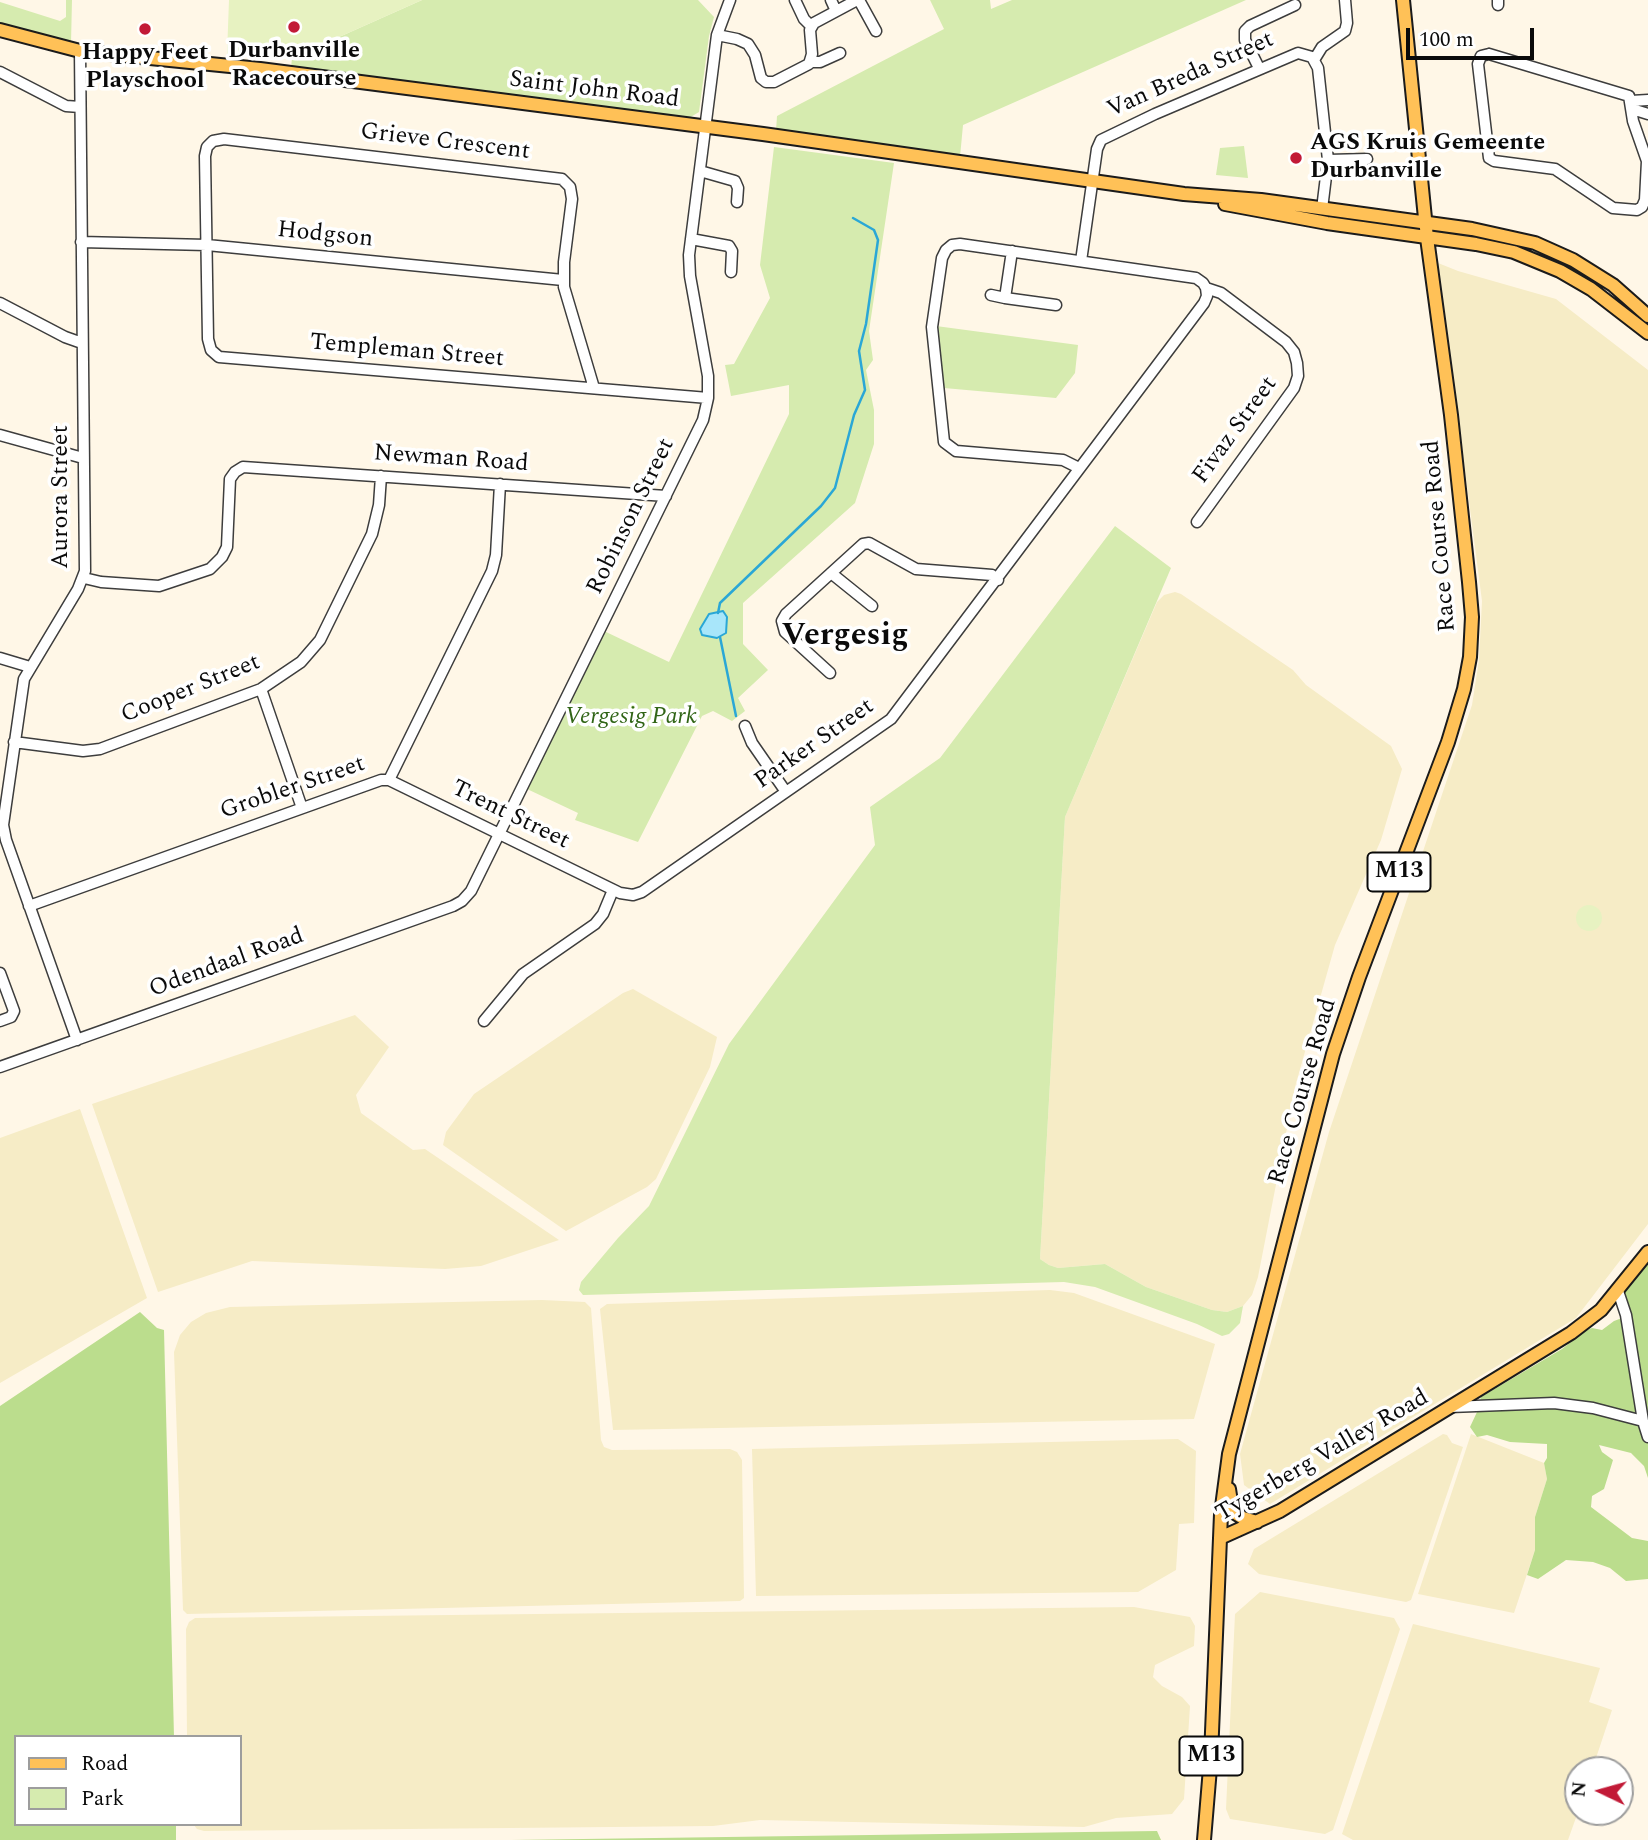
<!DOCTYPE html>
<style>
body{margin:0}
#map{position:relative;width:1648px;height:1840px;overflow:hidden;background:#fff7e7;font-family:Spectral,serif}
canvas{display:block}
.legend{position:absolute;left:14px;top:1735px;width:228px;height:91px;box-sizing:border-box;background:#fff;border:2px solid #9d9d9d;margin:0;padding:9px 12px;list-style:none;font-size:21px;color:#0a0a0a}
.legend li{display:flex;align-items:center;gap:14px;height:35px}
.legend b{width:35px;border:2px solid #9d9d9d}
.north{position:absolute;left:1564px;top:1756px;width:70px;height:70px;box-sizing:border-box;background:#fff;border:2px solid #9d9d9d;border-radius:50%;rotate:275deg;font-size:19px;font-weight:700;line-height:28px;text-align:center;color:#0a0a0a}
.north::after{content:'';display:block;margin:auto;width:24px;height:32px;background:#c21a37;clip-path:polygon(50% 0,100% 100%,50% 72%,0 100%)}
.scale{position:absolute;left:1406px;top:28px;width:128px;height:32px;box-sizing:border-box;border:4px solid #0a0a0a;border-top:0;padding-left:9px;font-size:21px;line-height:24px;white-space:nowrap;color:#0a0a0a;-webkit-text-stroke:5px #fff;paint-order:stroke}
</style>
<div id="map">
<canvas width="1648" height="1840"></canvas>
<ul class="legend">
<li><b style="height:9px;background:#ffc157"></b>Road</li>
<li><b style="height:19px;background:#d6ebaf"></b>Park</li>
</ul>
<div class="north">N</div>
<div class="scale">100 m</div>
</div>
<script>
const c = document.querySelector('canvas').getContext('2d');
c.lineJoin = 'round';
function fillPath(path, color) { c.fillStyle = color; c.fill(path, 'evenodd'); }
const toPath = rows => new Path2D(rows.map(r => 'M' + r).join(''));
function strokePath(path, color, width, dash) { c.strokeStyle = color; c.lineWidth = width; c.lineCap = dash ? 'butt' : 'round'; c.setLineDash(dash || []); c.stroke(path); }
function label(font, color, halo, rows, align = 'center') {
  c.font = font + ' Spectral,serif'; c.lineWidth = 7; c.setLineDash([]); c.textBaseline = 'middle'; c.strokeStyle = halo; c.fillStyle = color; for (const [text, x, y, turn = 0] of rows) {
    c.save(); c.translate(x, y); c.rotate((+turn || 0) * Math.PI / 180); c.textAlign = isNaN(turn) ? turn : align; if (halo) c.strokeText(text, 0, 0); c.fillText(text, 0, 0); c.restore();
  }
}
const farmland = toPath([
 [1438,263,1458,271,1556,299,1648,370,1648,1224,1576,1318,1270,1504,1244,1485,1240,1454,1329,1132,1472,705,1479,660,1482,601],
 [1175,592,1181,594,1293,670,1306,685,1391,746,1402,769,1381,840,1335,945,1295,1087,1258,1277,1252,1295,1243,1306,1227,1312,1212,1310,1146,1287,1105,1264,1058,1268,1049,1265,1040,1259,1065,817,1157,602,1164,595],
 [633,989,717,1037,710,1067,656,1179,647,1187,566,1231,443,1145,446,1132,474,1094,623,993],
 [355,1015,389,1047,356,1095,361,1113,413,1150,425,1149,559,1240,481,1266,445,1269,252,1261,158,1292,92,1104],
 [80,1109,147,1298,0,1383,0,1138],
 [1050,1290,1074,1293,1215,1344,1194,1419,613,1430,600,1309,607,1304],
 [542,1300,585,1302,591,1308,601,1440,604,1447,612,1450,730,1449,737,1452,742,1460,744,1598,740,1601,187,1614,183,1610,174,1352,180,1335,191,1322,206,1313,230,1307],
 [1443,1434,1447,1435,1452,1443,1463,1447,1411,1600,1406,1602,1259,1574,1248,1564,1254,1549],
 [1471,1434,1544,1463,1547,1479,1535,1517,1535,1550,1514,1613,1418,1594],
 [1178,1439,1196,1451,1194,1523,1179,1524,1176,1570,1138,1592,756,1596,752,1449],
 [1260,1592,1394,1618,1400,1629,1333,1830,1325,1834,1230,1819,1226,1809,1235,1614],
 [1134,1607,1190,1617,1195,1626,1194,1646,1155,1665,1153,1677,1162,1686,1182,1697,1190,1706,1184,1799,1172,1814,1116,1818,1084,1827,760,1820,713,1826,204,1831,197,1829,193,1824,240,1824,240,1737,187,1737,186,1629,189,1622,195,1618],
 [1413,1624,1600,1668,1589,1702,1612,1710,1592,1770,1578,1770,1578,1812,1568,1840,1353,1840,1342,1834]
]);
const green = toPath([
 [66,0,72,0,71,43,0,24,0,2,60,21,66,17],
 [422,0,698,0,714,17,709,36,699,112,689,118,688,121,291,68,292,58],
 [930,0,990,0,991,9,1012,0,1246,0,963,125,960,157,776,131,777,116,944,29],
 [1244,146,1248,178,1216,175,1220,148],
 [774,147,894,163,869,331,873,360,866,370,874,410,874,444,855,503,743,603,743,644,768,670,738,698,745,711,732,721,713,711,702,716,638,842,575,820,578,813,527,789,604,631,669,662,789,414,789,385,731,396,725,365,734,364,770,298,760,265],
 [936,326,1078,345,1075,373,1056,398,944,388],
 [1115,526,1171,568,1065,817,1040,1259,1049,1265,1058,1268,1105,1264,1146,1287,1212,1310,1227,1312,1243,1306,1240,1323,1229,1334,1222,1336,1197,1324,1095,1287,1064,1282,583,1295,579,1290,581,1282,618,1238,649,1206,729,1044,875,845,870,807,940,758]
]);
const forest = toPath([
 [1648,1263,1648,1478,1644,1466,1631,1453,1599,1445,1602,1452,1613,1460,1604,1489,1592,1496,1591,1507,1632,1538,1648,1541,1648,1579,1626,1581,1610,1568,1593,1562,1566,1560,1538,1579,1527,1575,1535,1550,1535,1517,1547,1479,1544,1463,1547,1458,1547,1444,1510,1442,1487,1435,1477,1437,1470,1427,1477,1412,1481,1397,1562,1349,1585,1331,1592,1328,1602,1330,1614,1321,1622,1318,1623,1293,1626,1287],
 [140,1312,157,1328,164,1330,174,1737,16,1737,16,1824,176,1824,176,1840,0,1840,0,1406],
 [1157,1831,1161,1840,511,1840]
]);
const pitch = toPath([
 [229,0,422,0,292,58,227,54],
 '1576 918a13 13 0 1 1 26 0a13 13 0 1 1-26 0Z'
]);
const water = toPath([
 [723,611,727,617,726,633,717,638,702,635,700,629,709,614,723,611]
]);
const stream = toPath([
 [718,613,720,603,821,506,835,488,854,415,865,390,859,351,866,324,878,240,874,230,853,218],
 [720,637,736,716]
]);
const minor = toPath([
 [795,0,804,19,811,26],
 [831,0,836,11],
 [859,0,876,31],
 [1498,5,1498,0],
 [717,35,737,39,748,44,755,55,761,78,766,82,774,82,809,64,812,54,810,30,814,23,857,0],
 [1489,54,1629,96,1633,121,1647,161,1645,200,1642,207,1637,210,1613,208,1555,169,1494,161,1489,158,1478,64,1481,56,1489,54],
 [1314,60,1322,47,1345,31,1347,23,1345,0],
 [811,62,820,62,840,53],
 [1259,68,1245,40,1245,31,1250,26,1295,5],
 [0,72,66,106,80,107],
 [1631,101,1648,100],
 [1632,109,1648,114],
 [1328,160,1367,159],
 [700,171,735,181,738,188,737,202],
 [691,239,729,246,732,251,731,272],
 [81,242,207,245,563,280],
 [1012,251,1005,298,1056,305],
 [1081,261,1097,149,1101,140,1155,114,1298,53,1312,57,1318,68,1328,160,1322,209],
 [991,295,1005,298],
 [0,303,65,337,82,343],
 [594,388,564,287,564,262,572,199,570,187,562,179,224,139,213,141,207,147,205,156,208,339,211,350,219,357,708,398],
 [0,435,83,458],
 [1079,468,1063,460,956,451,944,442,932,327,942,258,946,250,952,245,960,244,1196,278,1203,283,1206,288,1221,293,1286,342,1294,352,1297,363,1298,376,1294,388,1197,522],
 [831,573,872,606],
 [84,578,101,582,159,586,210,569,222,557,227,547,230,479,235,472,243,467,666,496],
 [0,658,30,667],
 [830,673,785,632,782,621,786,614,863,544,869,543,916,569,992,575,998,580],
 [261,689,302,808],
 [745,726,752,743,786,792],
 [14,742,83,751,100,749,261,689,301,662,320,640,372,534,379,505,381,476],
 [389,780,620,893,633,895,642,892,891,719,1204,303,1207,296,1206,288],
 [389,780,492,571,496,555,500,484],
 [29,906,381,780,389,780],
 [0,973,14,1011,11,1017,0,1021],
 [484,1021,523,974,595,924,603,914,613,890],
 [77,1040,6,840,3,825,24,679,78,589,85,571,80,51],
 [0,1067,453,906,462,901,471,891,703,420,708,398,708,376,690,276,689,255,717,35,730,0],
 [1618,1291,1626,1315,1643,1421,1648,1437],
 [1450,1407,1554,1403,1593,1408,1643,1421]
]);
const major = toPath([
 [0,30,80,51,260,69,763,134,1184,194,1261,200,1472,229,1535,243,1573,260,1613,285,1648,316],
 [1225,204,1327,223,1476,244,1514,252,1560,271,1591,289,1648,333],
 [1229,1489,1231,1502,1235,1513,1243,1518,1257,1522],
 [1220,1538,1280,1511,1571,1333,1601,1310,1648,1252],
 [1204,1840,1211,1756,1221,1514,1229,1454,1333,1054,1359,977,1448,742,1464,689,1470,657,1472,617,1469,582,1451,415,1427,238,1403,0]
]);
const markers = [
 [294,27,7,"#c21a37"],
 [145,29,7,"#c21a37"],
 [1296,158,7,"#c21a37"]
];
const shields = [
 [1399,872,63],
 [1211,1756,63]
];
const shieldNames = [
 ["M13",1399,872],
 ["M13",1211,1756]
];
const poiNames = [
 ["Durbanville",294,52],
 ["Racecourse",294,80],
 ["Happy Feet",145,54],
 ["Playschool",145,82],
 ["AGS Kruis Gemeente",1310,144,"left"],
 ["Durbanville",1310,172,"left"]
];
const streetNames = [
 ["Van Breda Street",1191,76,-24],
 ["Saint John Road",594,91,7],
 ["Grieve Crescent",445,143,7],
 ["Hodgson",325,236,6],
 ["Templeman Street",407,352,5],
 ["Fivaz Street",1236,431,-54],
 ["Newman Road",451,460,4],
 ["Aurora Street",62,497,-90],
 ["Robinson Street",632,517,-64],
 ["Race Course Road",1441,536,-95],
 ["Cooper Street",191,690,-22],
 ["Parker Street",815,745,-35],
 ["Grobler Street",293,789,-19],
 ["Trent Street",510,816,26],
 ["Odendaal Road",227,964,-20],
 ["Race Course Road",1304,1092,-74],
 ["Tygerberg Valley Road",1323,1457,-30]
];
const parkNames = [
 ["Vergesig Park",631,718]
];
const districtNames = [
 ["Vergesig",845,638]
];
fillPath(farmland, '#f6ecc6');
fillPath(green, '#d6ebaf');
fillPath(forest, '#bbdd8d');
fillPath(pitch, '#e7f2c1');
fillPath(water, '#a8e6fa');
strokePath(water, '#2aa7d6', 2);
strokePath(stream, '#2aa7d6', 2.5);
strokePath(minor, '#3d3d3d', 13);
strokePath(major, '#1b1b1b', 16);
strokePath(minor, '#fff', 10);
strokePath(major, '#ffc157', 12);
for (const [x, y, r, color] of markers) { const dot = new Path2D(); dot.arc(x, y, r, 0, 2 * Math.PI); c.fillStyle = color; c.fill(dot); strokePath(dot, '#fff', 2.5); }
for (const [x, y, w] of shields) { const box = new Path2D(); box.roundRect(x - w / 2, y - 19.5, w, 39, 5); c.fillStyle = '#fff'; c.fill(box); strokePath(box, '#0a0a0a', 2); }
label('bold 23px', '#0a0a0a', null, shieldNames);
label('bold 24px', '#0a0a0a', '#fff', poiNames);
label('24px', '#0a0a0a', '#fff', streetNames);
label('italic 24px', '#316517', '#fff', parkNames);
label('bold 32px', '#0a0a0a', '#fff', districtNames);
</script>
